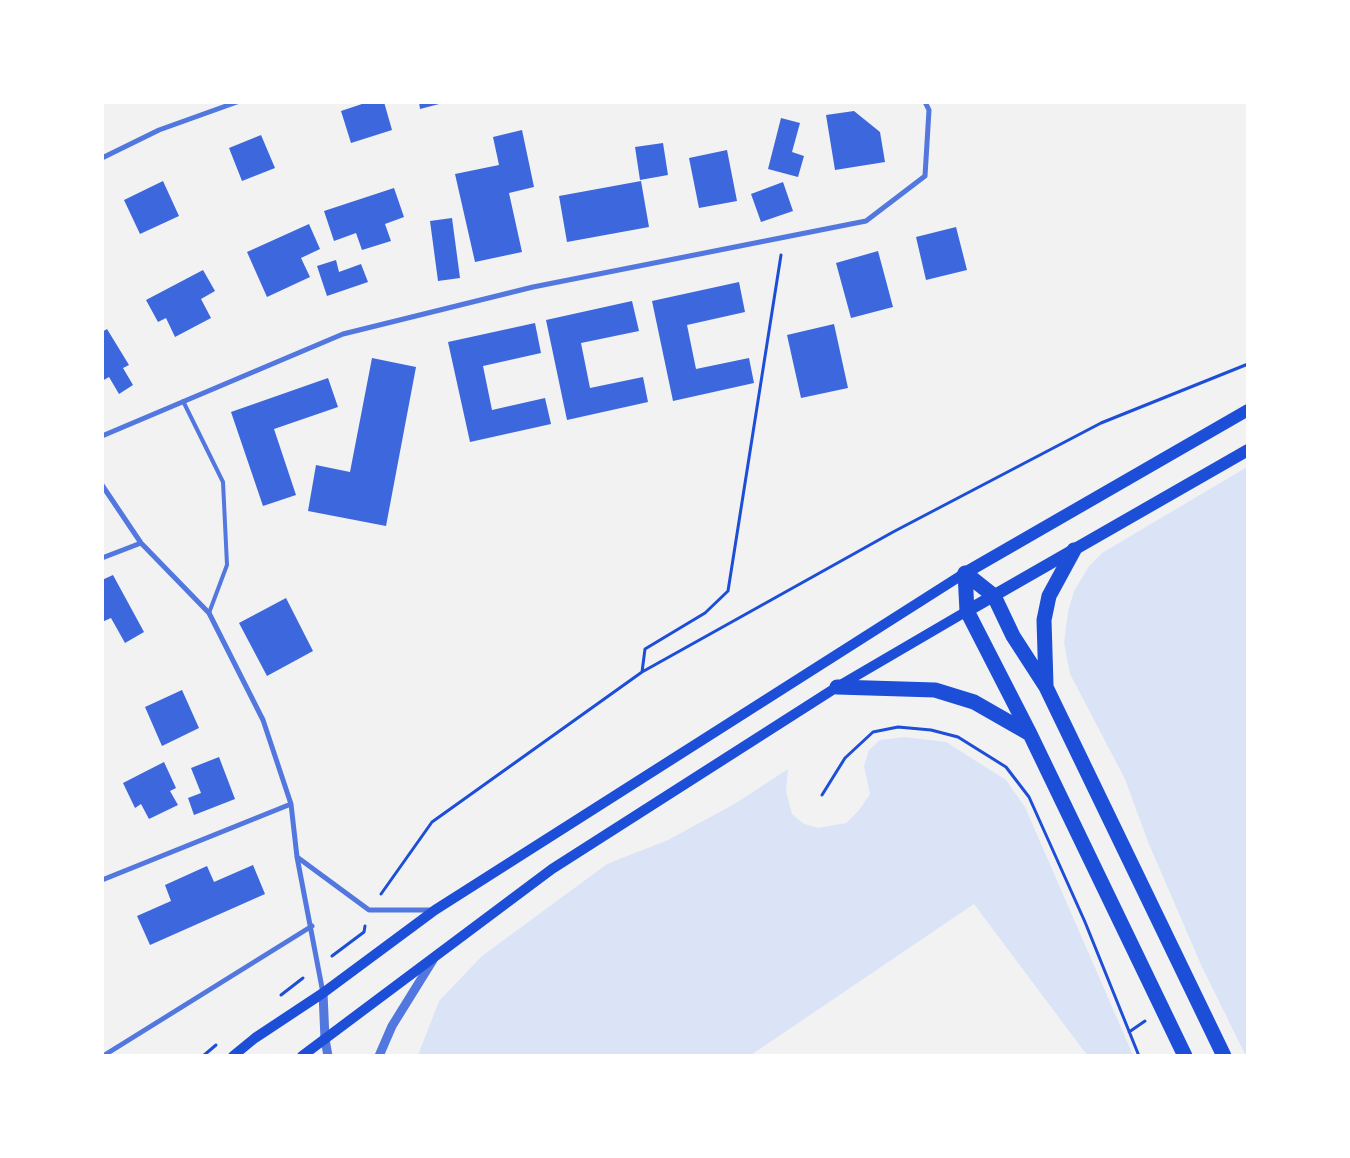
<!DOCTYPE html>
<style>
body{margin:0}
#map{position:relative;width:1350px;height:1158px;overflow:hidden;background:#f2f2f2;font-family:Jost,sans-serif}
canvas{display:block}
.frame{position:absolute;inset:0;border:104px solid #fff;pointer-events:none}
</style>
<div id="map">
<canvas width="1350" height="1158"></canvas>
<div class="frame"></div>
</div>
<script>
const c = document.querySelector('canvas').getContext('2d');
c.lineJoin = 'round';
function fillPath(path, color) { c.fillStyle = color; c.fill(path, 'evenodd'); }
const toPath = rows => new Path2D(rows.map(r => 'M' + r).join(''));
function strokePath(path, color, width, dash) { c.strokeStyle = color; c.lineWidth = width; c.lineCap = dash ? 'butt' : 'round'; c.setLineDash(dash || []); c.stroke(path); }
const green = toPath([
 [1247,467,1248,1055,1246,1056,1202,967,1148,842,1125,779,1070,674,1064,643,1068,612,1074,591,1089,566,1102,553],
 [905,737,946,742,1006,780,1025,807,1133,1055,1087,1055,974,904,751,1055,418,1055,439,1001,482,956,607,864,668,840,736,803,788,769,786,791,792,814,804,824,818,828,846,823,859,810,870,794,864,766,869,750,880,740]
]);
const building = toPath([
 [368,102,384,102,392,130,351,143,341,111],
 [419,102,443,102,443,103,420,109],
 [854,111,880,132,885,162,835,170,826,115],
 [781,118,800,123,792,152,804,156,798,177,768,169],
 [522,130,534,187,509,193,522,252,475,262,455,174,499,165,493,137],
 [261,135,275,168,242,181,229,148],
 [663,143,668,175,640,180,635,147],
 [727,150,737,201,699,208,689,158],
 [163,181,179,216,140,234,124,200],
 [641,181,649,227,567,242,559,196],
 [783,182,793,211,761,222,751,194],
 [394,188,404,217,385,224,391,241,362,250,356,233,334,241,324,211],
 [452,218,460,278,438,281,430,221],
 [309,224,320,249,301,258,310,277,267,297,247,252],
 [956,227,967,270,926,280,916,237],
 [878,251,893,307,851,318,836,263],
 [336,260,339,272,361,264,368,282,327,296,317,266],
 [203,270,215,291,201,299,211,318,175,337,166,318,158,322,146,300],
 [739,282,745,312,687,325,696,369,749,358,754,383,673,401,652,301],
 [632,301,639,331,581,343,590,388,643,377,648,402,567,420,546,320],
 [535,323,541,353,483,366,492,410,545,398,551,424,470,442,448,342],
 [834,324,848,388,801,398,787,335],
 [107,329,129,365,123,368,133,385,119,394,109,377,102,381,102,332],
 [372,358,416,367,386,526,308,511,316,465,350,472],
 [328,378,338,407,274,429,296,495,263,506,231,412],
 [113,575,144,632,125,643,111,618,102,622,102,580],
 [286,598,313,651,267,676,239,623],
 [182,690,199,728,162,746,145,707],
 [219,757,235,799,194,815,188,798,201,793,191,768],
 [164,762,176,788,170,791,178,805,149,819,141,804,135,808,123,783],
 [253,865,265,894,150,945,137,916,171,901,165,885,207,866,214,882]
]);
const path = toPath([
 [642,672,645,649,705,613,728,591,781,255],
 [822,795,845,758,873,732,898,727,931,730,958,737,1006,767,1029,797,1085,922,1139,1056],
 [381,894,432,822,642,672,893,532,1101,423,1248,364],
 [332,956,364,932,365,926],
 [281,995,303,978],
 [1129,1032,1145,1021],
 [203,1056,216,1045]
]);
const service = toPath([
 [183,401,223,482,227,565,209,613]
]);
const minor = toPath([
 [102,158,159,130,237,102],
 [102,436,343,334,533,287,866,221,925,176,929,110,925,102],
 [102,485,141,543,209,613,263,720,291,804,297,857,323,993],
 [102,558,141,543],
 [297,857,369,910,432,910],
 [102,880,291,804],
 [103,1056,312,926]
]);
const tertiary = toPath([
 [323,993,325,1039,328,1056],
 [379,1056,392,1026,433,960]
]);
const secondary = toPath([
 [233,1056,255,1038,323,993,435,910,965,573],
 [302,1056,552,869,837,687,967,611]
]);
const primary = toPath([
 [965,573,1248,410],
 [967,611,1248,450]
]);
const motorway = toPath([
 [965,573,994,596,1013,636,1046,687,1224,1056],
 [965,573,967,611,1030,734,1185,1056],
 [1046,685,1044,620,1049,596,1074,550],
 [837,687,935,690,974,702,1030,734]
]);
fillPath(green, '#dbe4f7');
fillPath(building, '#3d67dc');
strokePath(path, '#1d4ed8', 3);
strokePath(service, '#5277de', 4);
strokePath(minor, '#5277de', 5);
strokePath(tertiary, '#5277de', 9);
strokePath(secondary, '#1d4ed8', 10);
strokePath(primary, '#1d4ed8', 12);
strokePath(motorway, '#1d4ed8', 15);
</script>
